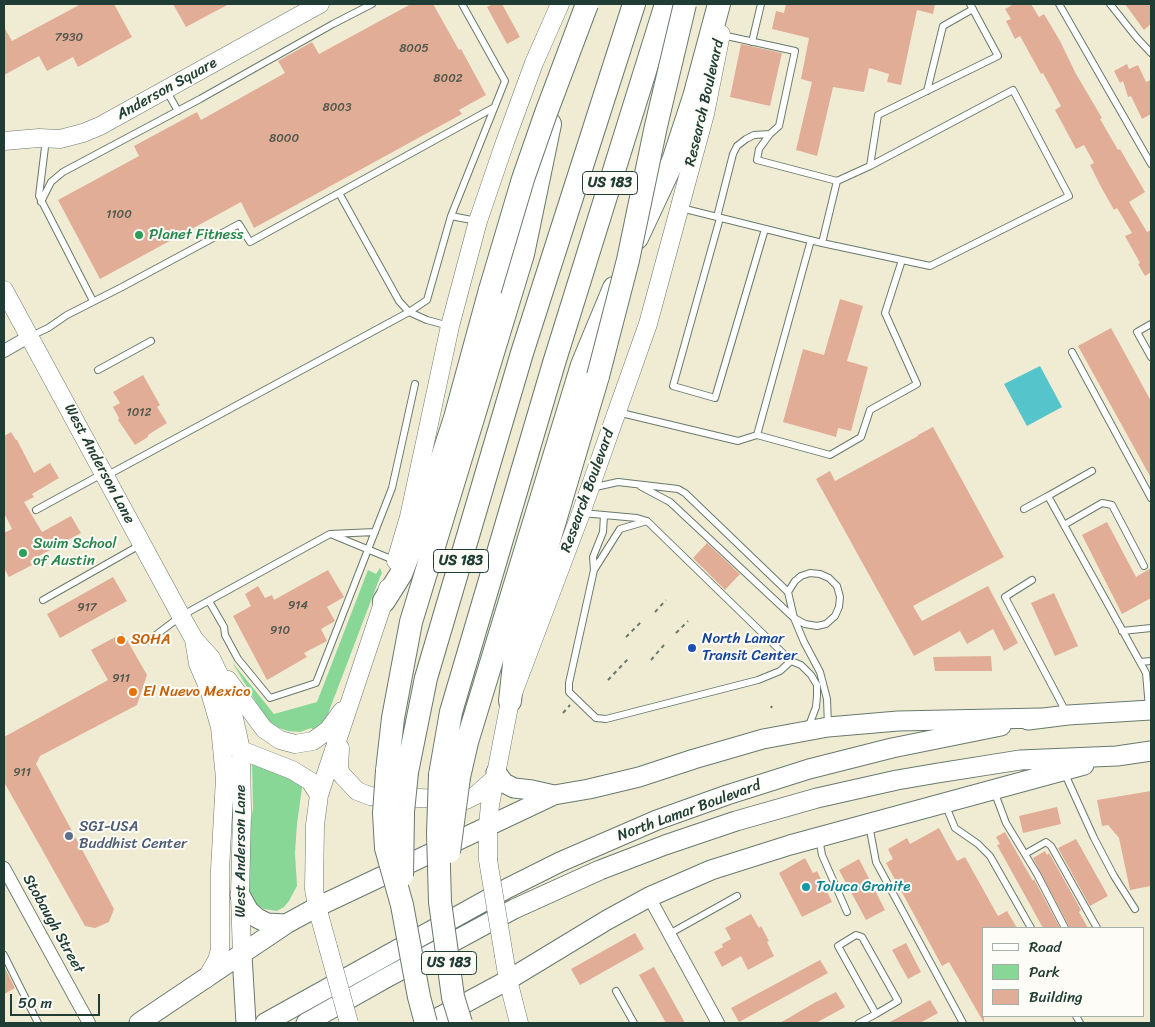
<!DOCTYPE html>
<style>
body{margin:0}
#map{position:relative;width:1155px;height:1027px;overflow:hidden;background:#f0ecd4;font-family:Sriracha,sans-serif}
canvas{display:block}
.frame{position:absolute;inset:0;border:5px solid #1f3d34;pointer-events:none}
.legend{position:absolute;left:982px;top:927px;width:162px;height:90px;box-sizing:border-box;background:#fdfcf7;border:1px solid #a4b0a9;margin:0;padding:6px 9px;list-style:none;font-size:15px;color:#1f3d34}
.legend li{display:flex;align-items:center;gap:10px;height:25px}
.legend b{width:25px;border:1px solid #a4b0a9}
.scale{position:absolute;left:10px;top:994px;width:90px;height:22px;box-sizing:border-box;border:2px solid #1f3d34;border-top:0;padding-left:6px;font-size:15px;line-height:18px;white-space:nowrap;color:#1f3d34;-webkit-text-stroke:4px #fdfcf7;paint-order:stroke}
</style>
<div id="map">
<canvas width="1155" height="1027"></canvas>
<div class="frame"></div>
<ul class="legend">
<li><b style="height:6px;background:#fff"></b>Road</li>
<li><b style="height:14px;background:#88d796"></b>Park</li>
<li><b style="height:14px;background:#e2ad96"></b>Building</li>
</ul>
<div class="scale">50 m</div>
</div>
<script>
const c = document.querySelector('canvas').getContext('2d');
c.lineJoin = 'round';
function fillPath(path, color) { c.fillStyle = color; c.fill(path, 'evenodd'); }
const toPath = rows => new Path2D(rows.map(r => 'M' + r).join(''));
function strokePath(path, color, width, dash) { c.strokeStyle = color; c.lineWidth = width; c.lineCap = dash ? 'butt' : 'round'; c.setLineDash(dash || []); c.stroke(path); }
function label(font, color, halo, rows, align = 'center') {
  c.font = font + ' Sriracha,sans-serif'; c.lineWidth = 4; c.setLineDash([]); c.textBaseline = 'middle'; c.strokeStyle = halo; c.fillStyle = color; for (const [text, x, y, turn = 0] of rows) {
    c.save(); c.translate(x, y); c.rotate((+turn || 0) * Math.PI / 180); c.textAlign = isNaN(turn) ? turn : align; if (halo) c.strokeText(text, 0, 0); c.fillText(text, 0, 0); c.restore();
  }
}
const green = toPath([
 [380,568,382,573,380,577,326,719,314,730,311,728,300,732,288,731,273,726,265,717,232,662,274,714,317,702,368,570,376,574],
 [253,760,301,784,302,788,297,824,295,853,297,886,289,901,284,907,277,911,264,909,257,905,255,908,248,897,247,850,253,808,252,762]
]);
const water = toPath([
 [1040,366,1062,407,1027,426,1004,384]
]);
const building = toPath([
 [81,4,114,4,132,37,78,67,73,57,47,71,39,56,4,75,4,27,12,41],
 [173,4,229,4,186,27],
 [411,4,433,4,459,50,461,49,486,95,459,110,462,114,254,228,241,202,100,279,58,200,139,156,134,146,197,112,201,120,285,73,278,61,312,42,319,54],
 [493,4,502,4,520,37,507,44,487,7],
 [786,4,935,4,933,14,917,10,901,85,887,82,889,74,869,68,864,92,833,87,817,156,796,150,812,82,801,79,809,38,772,29,776,11,784,13],
 [1014,4,1031,4,1039,17,1044,14,1060,41,1076,74,1102,118,1100,119,1118,150,1120,149,1145,192,1129,202,1147,232,1151,230,1151,272,1145,276,1138,264,1140,263,1125,236,1132,233,1117,208,1114,210,1100,185,1090,165,1094,163,1084,145,1076,149,1055,110,1061,106,1043,73,1041,74,1020,36,1015,39,1006,21,1011,19,1005,9],
 [1125,4,1151,4,1151,24,1144,30],
 [741,44,782,53,770,106,730,97],
 [1127,64,1129,69,1138,65,1146,82,1151,80,1151,114,1142,119,1131,96,1128,97,1123,81,1120,83,1114,71],
 [840,299,863,306,847,361,868,367,851,431,838,428,836,437,783,422,803,349,824,355],
 [1111,328,1151,401,1151,478,1078,346],
 [143,375,160,405,157,407,167,423,148,435,148,437,135,445,118,420,119,418,113,407,120,403,113,392],
 [933,427,1004,557,913,606,922,621,988,586,1018,643,1004,651,993,629,967,644,960,631,914,656,816,479,830,471,835,481,918,436,918,435],
 [11,432,16,440,17,440,34,473,50,463,59,478,32,494,34,497,24,502,42,532,71,516,81,533,30,561,32,565,9,577,4,568,4,533,12,529,4,513,4,436],
 [1107,522,1136,577,1151,568,1151,598,1122,614,1082,535],
 [707,543,740,574,725,590,693,558],
 [328,570,344,597,327,607,335,621,321,629,327,641,304,653,307,657,267,680,233,616,251,606,245,594,258,586,265,598,272,595,274,600],
 [113,577,127,601,60,638,47,614],
 [1054,593,1078,646,1055,656,1031,603],
 [123,633,147,675,137,705,40,756,36,764,114,909,109,922,95,928,85,926,4,782,4,737,108,680,91,650],
 [991,656,992,671,935,671,933,657],
 [1151,791,1151,886,1130,890,1119,838,1108,825,1102,826,1097,800],
 [1057,807,1061,824,1023,833,1019,816],
 [939,828,957,861,965,857,998,916,1007,911,1017,928,984,928,984,1023,949,962,942,966,886,863,893,859,888,849,907,838,910,844],
 [1005,832,1033,881,1034,879,1060,928,1043,928,997,845,1000,844,996,837],
 [1076,839,1108,896,1090,906,1058,848],
 [1045,851,1047,855,1049,853,1081,910,1079,912,1088,928,1070,928,1033,858],
 [805,858,813,873,817,871,832,902,802,917,779,873],
 [859,859,885,910,866,920,839,870],
 [751,914,759,928,761,926,769,941,767,942,774,956,748,970,741,956,722,967,714,952,723,947,722,944,731,939,725,928],
 [635,933,644,949,580,985,571,969],
 [906,943,921,972,908,979,892,950],
 [820,960,828,973,739,1022,731,1008],
 [4,966,15,988,4,994],
 [654,967,679,1012,685,1023,666,1023,639,975],
 [836,992,845,1007,816,1023,780,1023,814,1003],
 [930,1000,938,1013,920,1023,888,1023]
]);
const path = toPath([
 [655,612,666,600],
 [676,633,688,621],
 [626,637,641,622],
 [651,660,664,645],
 [608,680,628,659],
 [771,708,772,706],
 [563,713,570,705]
]);
const lane = toPath([
 [1059,4,1151,164],
 [1110,4,1137,38,1151,53],
 [722,35,795,51,779,126,770,134,759,149,757,160,837,181],
 [752,42,761,4],
 [166,90,178,111],
 [927,91,943,26,973,9],
 [46,139,39,196,93,301],
 [870,166,878,115,998,56,970,4],
 [339,193,399,301,409,312,427,320,449,326],
 [41,202,51,182,63,172,200,99,333,24,372,4],
 [681,208,822,243,930,266,1069,196,1013,90,870,166,837,181,822,243],
 [451,216,477,221],
 [717,217,733,154,737,146,746,139,754,135,770,134],
 [720,218,673,386,715,398,765,229],
 [811,240,757,435,830,455,861,437,870,410,917,384,885,313,902,260],
 [1151,324,1137,332,1151,357],
 [31,336,48,328,67,315,122,287,239,224,250,242,493,108],
 [1072,352,1151,498],
 [98,370,151,341],
 [617,412,738,441,757,435],
 [106,476,409,312,427,300,451,216,505,81,462,4],
 [640,486,670,502,794,618,805,624,817,626,826,624,835,616,839,607,840,597,837,586,829,578,820,574,810,573,801,576,795,581,788,592],
 [591,488,618,482,678,489,685,493,788,592,794,618,804,642,820,672,827,699,828,726],
 [1024,509,1048,496],
 [36,510,102,474],
 [582,513,637,518,647,521,791,661,801,665,811,675,817,685,817,696,816,707,808,728],
 [604,515,603,532,593,557,594,570,569,683,569,692,596,718,606,719,758,680,780,671,791,661],
 [1064,525,1048,496,1092,471],
 [333,535,396,561],
 [1144,566,1112,505,1102,503,1064,525,1146,673,1149,708],
 [594,570,620,529,647,521],
 [1032,580,1005,597,1066,712],
 [43,600,140,545],
 [209,601,224,627,225,635,238,659,270,698,316,683,392,488,415,384],
 [1122,631,1151,628],
 [148,641,181,616,330,534,375,532],
 [1140,662,1151,661],
 [1064,772,1094,838,1114,876,1135,909],
 [994,791,1006,823,1037,874,1065,928],
 [945,804,955,828,978,844,990,856,1031,928],
 [869,825,876,862,963,1023],
 [819,838,822,855,847,912],
 [1025,854,1046,842,1051,846,1097,928],
 [669,934,737,896],
 [4,955,38,1023],
 [616,991,634,1023],
 [1076,1016,1080,1023],
 [859,1023,876,1014,898,1001,862,937,856,935,838,946,876,1014]
]);
const street = toPath([
 [4,351,30,336],
 [4,868,89,1023],
 [649,897,718,1023]
]);
const secondary = toPath([
 [4,141,39,138,60,139,83,133,100,126,320,4],
 [4,290,181,616,194,639,211,658,224,685,233,714,241,750,242,813,240,895,242,955],
 [396,561,409,517,450,326,478,221,505,142,534,63,560,4],
 [194,639,198,664,209,689,220,727,225,778,220,870,220,950,217,960,206,979],
 [228,680,264,729,280,740,295,744,313,741,328,730,342,711],
 [233,745,241,750,292,770,310,781,319,795],
 [340,748,339,769,342,775,357,791,370,796,466,800,476,795,495,778],
 [488,860,488,825,490,805,510,701,581,513,648,324,705,114,721,34],
 [328,947,317,907,314,889,315,825,319,795,388,588],
 [504,956,508,980,519,1023]
]);
const primary = toPath([
 [1028,720,1068,715,1151,710],
 [496,772,504,783,514,788,532,790,554,795],
 [240,895,249,911,257,918,267,923,286,924],
 [242,955,246,1023],
 [139,1023,286,924,317,907,554,795,589,789,639,777,694,759,763,739,828,727,898,721,1041,718],
 [265,1023,508,888,560,862,657,820,727,795,809,769,892,748,1001,726],
 [306,1023,386,978,514,909,600,870,665,845,736,821,817,798,897,780,938,773,1020,760,1117,756,1151,751],
 [428,1023,508,980,607,920,649,897,711,870,790,845,1084,765]
]);
const highway = toPath([
 [637,238,673,161,694,97,719,4],
 [384,601,401,574,422,519,455,418,490,290],
 [510,701,515,655,598,376],
 [387,771,393,718,411,622,523,254,550,124],
 [407,772,426,678,522,353,634,4],
 [440,775,451,712,554,363,666,4],
 [459,777,467,742,582,365,614,288]
]);
const secondaryBridge = toPath([
 [488,860,504,956],
 [328,947,349,1023]
]);
const highwayBridge = toPath([
 [490,290,523,179,546,113,587,4],
 [598,376,628,260,656,126,685,4],
 [387,771,384,813,386,848,402,905,419,997,426,1023],
 [440,775,438,833,440,902,453,997,461,1023],
 [449,852,459,777],
 [402,876,403,812,407,772]
]);
const markers = [
 [139,235,5,"#2e9e5b"],
 [23,553,5,"#2e9e5b"],
 [121,640,5,"#e8710a"],
 [692,648,5,"#1a4fb4"],
 [133,692,5,"#e8710a"],
 [69,836,5,"#5c6f8a"],
 [806,887,5,"#0f9aa8"]
];
const numberNames = [
 ["7930",69,38],
 ["8005",414,49],
 ["8002",448,79],
 ["8003",337,108],
 ["8000",284,139],
 ["1100",119,215],
 ["1012",139,413],
 ["914",298,606],
 ["917",87,608],
 ["910",280,631],
 ["911",121,679],
 ["911",22,773]
];
const shields = [
 [610,183,55],
 [461,561,55],
 [449,963,55]
];
const shieldNames = [
 ["US 183",610,183],
 ["US 183",461,561],
 ["US 183",449,963]
];
const streetNames = [
 ["Anderson Square",167,89,-29],
 ["Research Boulevard",705,103,-77],
 ["West Anderson Lane",99,464,62],
 ["Research Boulevard",588,491,-70],
 ["North Lamar Boulevard",689,811,-20],
 ["West Anderson Lane",241,851,-90],
 ["Stobaugh Street",53,924,61]
];
const leisureNames = [
 ["Planet Fitness",149,235],
 ["Swim School",33,544],
 ["of Austin",33,561]
];
const transitNames = [
 ["North Lamar",702,639],
 ["Transit Center",702,656]
];
const foodNames = [
 ["SOHA",131,640],
 ["El Nuevo Mexico",143,692]
];
const serviceNames = [
 ["SGI-USA",79,827],
 ["Buddhist Center",79,844]
];
const cultureNames = [
 ["Toluca Granite",816,887]
];
fillPath(green, '#88d796');
fillPath(water, '#56c4cb');
fillPath(building, '#e2ad96');
strokePath(lane, '#687a6c', 8);
strokePath(street, '#687a6c', 14);
strokePath(secondary, '#687a6c', 19);
strokePath(primary, '#687a6c', 21);
strokePath(highway, '#687a6c', 24);
strokePath(path, '#687a6c', 2, [4, 4]);
strokePath(lane, '#fff', 6);
strokePath(street, '#fff', 12);
strokePath(secondary, '#fff', 18);
strokePath(primary, '#fff', 19);
strokePath(highway, '#fff', 22);
strokePath(secondaryBridge, '#687a6c', 19, []);
strokePath(highwayBridge, '#687a6c', 24, []);
strokePath(secondaryBridge, '#fff', 18);
strokePath(highwayBridge, '#fff', 22);
for (const [x, y, r, color] of markers) { const dot = new Path2D(); dot.arc(x, y, r, 0, 2 * Math.PI); c.fillStyle = color; c.fill(dot); strokePath(dot, '#fdfcf7', 2); }
label('12px', '#50594c', null, numberNames);
for (const [x, y, w] of shields) { const box = new Path2D(); box.roundRect(x - w / 2, y - 11.5, w, 23, 4); c.fillStyle = '#fdfcf7'; c.fill(box); strokePath(box, '#1f3d34', 1); }
label('bold 14px', '#1f3d34', null, shieldNames);
label('15px', '#1f3d34', '#fdfcf7', streetNames);
label('15px', '#27864d', '#fdfcf7', leisureNames, 'left');
label('15px', '#164399', '#fdfcf7', transitNames, 'left');
label('15px', '#c56008', '#fdfcf7', foodNames, 'left');
label('15px', '#4e5e75', '#fdfcf7', serviceNames, 'left');
label('15px', '#0d838f', '#fdfcf7', cultureNames, 'left');
</script>
